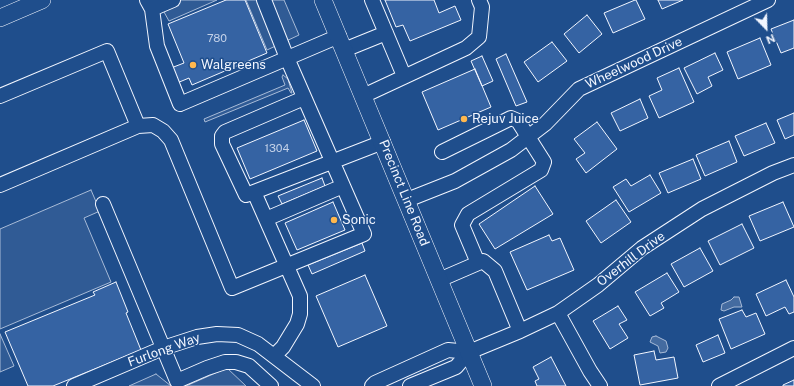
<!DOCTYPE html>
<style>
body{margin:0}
#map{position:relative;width:794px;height:386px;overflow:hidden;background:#1f4e8c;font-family:"Public Sans",sans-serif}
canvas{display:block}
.north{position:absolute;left:746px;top:8px;width:40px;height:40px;-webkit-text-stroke:3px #1f4e8c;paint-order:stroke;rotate:157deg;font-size:11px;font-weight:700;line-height:16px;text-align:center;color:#f2f6ff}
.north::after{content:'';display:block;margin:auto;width:14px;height:18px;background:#f2f6ff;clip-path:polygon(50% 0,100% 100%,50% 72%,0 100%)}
</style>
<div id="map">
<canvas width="794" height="386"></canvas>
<div class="north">N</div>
</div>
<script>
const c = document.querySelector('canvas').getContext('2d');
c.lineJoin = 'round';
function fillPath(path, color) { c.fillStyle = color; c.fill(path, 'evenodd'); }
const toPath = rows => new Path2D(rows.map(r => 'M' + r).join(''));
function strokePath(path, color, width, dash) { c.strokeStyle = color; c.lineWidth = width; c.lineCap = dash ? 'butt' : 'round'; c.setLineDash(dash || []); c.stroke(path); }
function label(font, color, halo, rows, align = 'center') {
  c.font = font + ' "Public Sans",sans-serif'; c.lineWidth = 3; c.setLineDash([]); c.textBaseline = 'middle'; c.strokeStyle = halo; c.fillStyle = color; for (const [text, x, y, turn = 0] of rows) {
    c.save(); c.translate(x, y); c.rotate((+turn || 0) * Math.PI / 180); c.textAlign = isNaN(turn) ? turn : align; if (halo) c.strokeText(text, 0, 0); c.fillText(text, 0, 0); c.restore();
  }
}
const built = toPath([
 [163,0,217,0,169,21,164,12,163,0],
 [246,0,284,0,299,35,267,50,246,0],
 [283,75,288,79,292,93,291,93,288,88,205,122,204,119,285,85,282,77,283,75],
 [91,190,100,211,84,218,111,282,0,329,0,229,91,190],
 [0,334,14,366,0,372,0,334],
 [227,368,246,386,186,386,227,368],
 [156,374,171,386,129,386,156,374]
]);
const water = toPath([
 [734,297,739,297,742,307,734,307,724,311,721,310,722,304,731,300,734,297],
 [656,336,666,341,668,348,666,352,660,353,658,346,650,342,652,337,656,336]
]);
const building = toPath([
 [226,0,245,0,267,53,192,85,189,78,177,83,171,68,184,63,168,24,226,0],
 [385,0,434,0,439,13,455,6,461,20,410,41,403,25,396,27,385,0],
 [635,0,636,0,645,19,613,33,604,13,635,0],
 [658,0,683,0,662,9,658,0],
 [587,15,602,34,579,53,564,34,587,15],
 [794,20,794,48,781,53,771,29,794,20],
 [760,38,771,65,738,79,727,52,760,38],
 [552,42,567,61,538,82,524,62,552,42],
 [715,53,723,70,708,77,712,86,697,94,684,68,715,53],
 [506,54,527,102,516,106,496,59,506,54],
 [482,56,493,81,482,86,471,61,482,56],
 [679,68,694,102,659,118,649,96,662,90,657,78,679,68],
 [475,69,491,107,438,130,422,92,475,69],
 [640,99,648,118,620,131,611,113,640,99],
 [794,113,794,135,785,139,777,120,794,113],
 [304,120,317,151,250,179,237,148,304,120],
 [597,122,617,149,586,173,576,159,585,153,574,139,597,122],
 [766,123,775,143,744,156,735,136,766,123],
 [729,141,737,162,705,176,696,155,729,141],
 [693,159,701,179,668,193,659,173,693,159],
 [650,175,661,193,629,212,613,187,626,179,631,186,650,175],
 [322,178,325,186,282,204,278,196,322,178],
 [535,186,553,214,495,249,479,224,535,186],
 [616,200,631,222,601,243,586,221,616,200],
 [333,202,345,230,297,250,285,223,333,202],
 [783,202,794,227,760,241,749,216,783,202],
 [742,224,754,248,720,265,708,241,742,224],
 [549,235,552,241,560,238,574,270,527,290,510,252,549,235],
 [362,243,365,251,312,274,308,265,362,243],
 [700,248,713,271,684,287,671,264,700,248],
 [667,273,679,292,661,303,664,308,650,316,635,292,667,273],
 [365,275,387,326,338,347,316,296,365,275],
 [786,280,794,297,794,312,789,314,785,307,766,316,756,294,786,280],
 [116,282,128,312,126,313,141,350,53,386,28,386,5,332,95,295,93,292,116,282],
 [618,306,627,320,619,324,628,338,610,349,593,321,618,306],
 [742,310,746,317,756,313,765,334,731,349,719,319,742,310],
 [718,335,725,353,703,362,696,345,718,335],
 [654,351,656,360,674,357,678,378,640,385,634,355,654,351],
 [551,357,566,386,537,386,535,381,539,379,533,367,551,357],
 [794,380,794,386,783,386,783,385,794,380]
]);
const minor = toPath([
 [147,0,152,9,173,0],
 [372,0,404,76],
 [152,9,157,46,180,104,339,36],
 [344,50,386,33],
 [0,96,107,51,138,126],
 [363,96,466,48,479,37,482,7,479,0],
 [442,152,511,118,518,121,544,162,541,170,468,214,462,225,478,263],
 [0,185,138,126,153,125,163,131,171,140,232,288,364,234,287,58,264,0],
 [254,192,246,195,222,144,222,136,225,132,304,98],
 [407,200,455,181,511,150,545,124,579,89,768,0],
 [103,204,177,381,207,368,225,362,236,362,249,366,271,386],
 [266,219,343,186],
 [439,280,483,261,495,271,520,331],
 [558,313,590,371,600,386],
 [274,356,283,347,297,324,300,314,300,296,254,192,383,142],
 [74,386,163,348,197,337,217,334,238,335,258,344,313,386],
 [372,386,375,383,448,350,469,352,520,331,558,313,598,285,642,248,702,209,773,173,794,165],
 [410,386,456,367,469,352],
 [719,386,794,348]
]);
const major = toPath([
 [323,0,483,386],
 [0,18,42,0]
]);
const markers = [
 [193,65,4,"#ffb74d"],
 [464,119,4,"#ffb74d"],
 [334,220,4,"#ffb74d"]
];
const numberNames = [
 ["780",217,39],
 ["1304",277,149]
];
const streetNames = [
 ["Wheelwood Drive",634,63,-25],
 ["Precinct Line Road",404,193,68],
 ["Overhill Drive",631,259,-37],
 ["Furlong Way",164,350,-20]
];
const poiNames = [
 ["Walgreens",201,65],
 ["Rejuv Juice",472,119],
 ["Sonic",342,220]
];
fillPath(built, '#305b95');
strokePath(built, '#a8bbd7', 1);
fillPath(water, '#446ba0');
strokePath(water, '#a8bbd7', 1);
fillPath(building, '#3563a3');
strokePath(building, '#f2f6ff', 1);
strokePath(minor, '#f2f6ff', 16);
strokePath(major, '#f2f6ff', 18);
strokePath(minor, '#1f4e8c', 14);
strokePath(major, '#1f4e8c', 17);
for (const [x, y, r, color] of markers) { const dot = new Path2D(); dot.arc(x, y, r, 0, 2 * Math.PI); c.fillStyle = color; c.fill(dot); strokePath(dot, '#1f4e8c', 1.5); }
label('11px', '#c3d1e8', null, numberNames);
label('13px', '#f2f6ff', '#1f4e8c', streetNames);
label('13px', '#f2f6ff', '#1f4e8c', poiNames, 'left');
</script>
